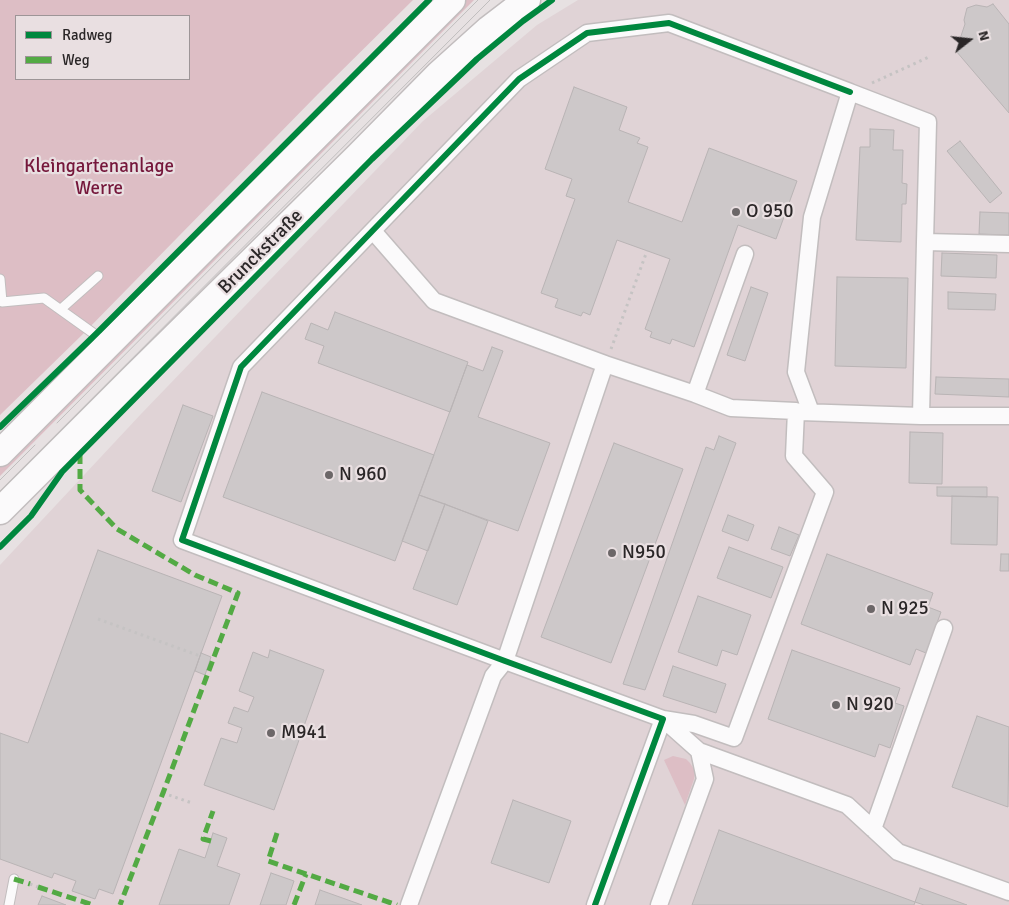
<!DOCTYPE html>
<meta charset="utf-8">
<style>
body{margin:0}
#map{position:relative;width:1009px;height:905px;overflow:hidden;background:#e7e1e2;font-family:Signika,sans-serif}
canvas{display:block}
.legend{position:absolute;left:15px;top:15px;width:175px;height:65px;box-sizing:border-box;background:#e9dfe1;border:1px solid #9d9597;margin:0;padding:6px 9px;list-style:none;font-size:15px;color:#2a2627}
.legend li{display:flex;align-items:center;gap:10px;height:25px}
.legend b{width:25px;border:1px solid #9d9597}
.north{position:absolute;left:944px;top:15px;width:50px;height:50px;-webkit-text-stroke:4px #e9dfe1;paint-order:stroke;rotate:74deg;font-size:14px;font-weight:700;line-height:20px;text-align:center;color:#2a2627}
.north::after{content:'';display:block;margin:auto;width:18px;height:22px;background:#2a2627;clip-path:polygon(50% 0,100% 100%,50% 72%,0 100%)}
</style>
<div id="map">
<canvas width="1009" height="905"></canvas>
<ul class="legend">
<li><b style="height:6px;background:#00873e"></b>Radweg</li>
<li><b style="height:6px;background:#53aa44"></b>Weg</li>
</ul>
<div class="north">N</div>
</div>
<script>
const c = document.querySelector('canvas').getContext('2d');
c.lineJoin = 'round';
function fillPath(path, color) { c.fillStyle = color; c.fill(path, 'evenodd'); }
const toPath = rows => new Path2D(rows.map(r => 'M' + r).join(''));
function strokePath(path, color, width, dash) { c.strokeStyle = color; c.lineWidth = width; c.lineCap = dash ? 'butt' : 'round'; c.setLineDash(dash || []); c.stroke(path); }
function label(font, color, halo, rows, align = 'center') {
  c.font = font + ' Signika,sans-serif'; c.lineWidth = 4.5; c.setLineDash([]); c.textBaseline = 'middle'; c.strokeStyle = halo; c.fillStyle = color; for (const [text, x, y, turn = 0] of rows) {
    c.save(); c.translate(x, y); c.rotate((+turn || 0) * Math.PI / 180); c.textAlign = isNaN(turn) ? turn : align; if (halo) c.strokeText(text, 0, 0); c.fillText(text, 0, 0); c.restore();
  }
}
const built = toPath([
 [578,0,1009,0,1009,905,0,905,0,565,141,414,423,121,537,25]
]);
const green = toPath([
 [0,0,413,0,318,94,83,334,0,415],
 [16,16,189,16,189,79,16,79],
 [465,0,474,0,0,476,0,466],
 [673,756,686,759,690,763,695,771,694,779,685,805,664,760]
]);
const building = toPath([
 [993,4,1009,24,1009,113,956,51,965,24,964,20,967,8,976,5,987,7,993,4],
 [574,87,627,107,619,130,640,138,637,143,648,147,628,202,682,222,709,148,797,181,776,239,738,225,694,347,672,339,670,344,650,337,652,332,645,329,670,259,617,240,590,315,583,312,581,316,555,307,558,299,541,293,575,199,566,196,572,179,545,169,574,87],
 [870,129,894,130,893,150,903,150,902,183,907,184,906,204,902,204,901,242,856,240,860,147,870,147,870,129],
 [960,141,1002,193,990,203,947,151,960,141],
 [980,212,1009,213,1009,235,979,234,980,212],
 [942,253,997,255,996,278,941,276,942,253],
 [837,277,908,278,906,368,835,366,837,277],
 [751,287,768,293,745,361,727,355,751,287],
 [948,292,996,294,995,310,948,309,948,292],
 [335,312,468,362,450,412,318,363,324,346,305,339,311,323,328,330,335,312],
 [492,347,503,351,478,417,550,443,518,531,419,495,467,365,483,371,492,347],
 [936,377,1009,379,1009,397,935,394,936,377],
 [262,392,434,455,395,561,223,497,262,392],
 [183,405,213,416,181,502,152,491,183,405],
 [910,432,943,433,942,484,909,483,910,432],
 [719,436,736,443,645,690,623,684,706,447,714,450,719,436],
 [614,443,683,469,611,663,541,637,614,443],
 [937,487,987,487,987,497,937,496,937,487],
 [419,495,445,504,428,551,402,541,419,495],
 [952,496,998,497,997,545,951,544,952,496],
 [445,504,488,521,457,605,413,589,445,504],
 [728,515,754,525,748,541,722,531,728,515],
 [779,527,799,535,790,556,771,549,779,527],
 [729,547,783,567,771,598,717,578,729,547],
 [98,550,222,596,113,894,99,889,95,899,72,891,76,881,54,873,52,878,0,859,0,733,28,743,98,550],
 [827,554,933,593,928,607,941,612,926,653,916,649,910,665,801,624,827,554],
 [1001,554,1009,554,1009,571,1000,571,1001,554],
 [698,596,751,615,737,655,722,650,717,666,678,652,698,596],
 [270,650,324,670,274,810,204,785,221,738,237,743,242,728,228,723,234,707,248,712,254,697,239,691,253,652,268,658,270,650],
 [792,650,900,688,895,703,904,706,890,748,879,744,875,757,768,719,792,650],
 [201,653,211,657,205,675,195,671,201,653],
 [673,666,726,684,716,713,663,696,673,666],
 [977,716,1009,727,1008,807,952,787,977,716],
 [513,800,571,821,549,883,491,863,513,800],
 [719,830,915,902,914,905,692,905,719,830],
 [213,833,227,838,217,866,240,874,229,905,159,905,179,849,205,858,213,833],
 [271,873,294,881,286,905,260,905,271,873],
 [920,888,967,905,924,905,915,902,920,888],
 [320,890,362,905,315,905,320,890],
 [42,896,66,905,38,905,42,896]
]);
const path = toPath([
 [872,83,929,57],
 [611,349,647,251],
 [98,619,200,656],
 [163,793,192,803],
 [30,884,38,887],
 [389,905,390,902]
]);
const service = toPath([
 [0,279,2,302,44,298,107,343],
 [61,309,98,276],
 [9,905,14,879]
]);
const minor = toPath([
 [373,231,434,301,605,364,505,661,493,676,409,905],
 [605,364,695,394,731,408,796,411,794,456,825,492,734,738,694,724,663,719],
 [695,394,745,254],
 [800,412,921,416,1009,416],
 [811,412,796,372,812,217,850,92,928,122,925,242],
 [921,416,925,242,1009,244],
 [663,719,699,751,847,805,898,852,1009,892],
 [873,829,944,628],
 [595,905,663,719,505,661,182,540,241,367,519,79,587,33,669,23,850,92],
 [659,905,705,779,699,751]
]);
const primary = toPath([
 [0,453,452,0],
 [0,511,132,379,358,156,439,74,489,29,527,0]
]);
const tram = toPath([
 [57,423,478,0],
 [0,480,35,445],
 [0,491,490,0]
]);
const quiet = toPath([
 [80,454,80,490,117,529,195,575,238,593,163,793,120,905],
 [277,833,268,861,397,905],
 [211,841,203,839,213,811],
 [14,879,30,884],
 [38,887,93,905],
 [294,905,306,874]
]);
const cycleway = toPath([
 [0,427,96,334,429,0],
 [0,547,31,516,62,472,372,159,477,59,523,21,552,0],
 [595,905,663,719,505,661,182,540,241,367,519,79,587,33,669,23,850,92]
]);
const markers = [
 [736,212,5,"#6c6768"],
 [329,475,5,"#6c6768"],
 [612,553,5,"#6c6768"],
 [871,609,5,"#6c6768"],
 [836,705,5,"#6c6768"],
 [271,733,5,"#6c6768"]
];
const parkNames = [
 ["Kleingartenanlage",99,167],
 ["Werre",99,189]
];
const poiNames = [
 ["O 950",746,212],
 ["N 960",339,475],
 ["N950",622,553],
 ["N 925",881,609],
 ["N 920",846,705],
 ["M941",281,733]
];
const streetNames = [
 ["Brunckstraße",261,252,-45]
];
fillPath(built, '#e0d3d6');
fillPath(green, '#ddbec5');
fillPath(building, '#cdc8c9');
strokePath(building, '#b9b4b5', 1);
strokePath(service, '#c2bdbe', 11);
strokePath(minor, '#c2bdbe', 19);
strokePath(primary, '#c2bdbe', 29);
strokePath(path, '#c5c3c3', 3, [2.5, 4]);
strokePath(service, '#fbfafb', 9);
strokePath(minor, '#fbfafb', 16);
strokePath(primary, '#fbfafb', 26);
strokePath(tram, '#c0bebe', 1);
strokePath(quiet, '#53aa44', 5, [10, 5]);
strokePath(cycleway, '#00873e', 6);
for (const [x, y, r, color] of markers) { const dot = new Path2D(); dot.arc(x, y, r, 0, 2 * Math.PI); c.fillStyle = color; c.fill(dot); strokePath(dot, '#e9dfe1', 2); }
label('19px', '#75173b', '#e9dfe1', parkNames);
label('19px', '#2a2627', '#e9dfe1', poiNames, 'left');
label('19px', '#2a2627', '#e9dfe1', streetNames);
</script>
